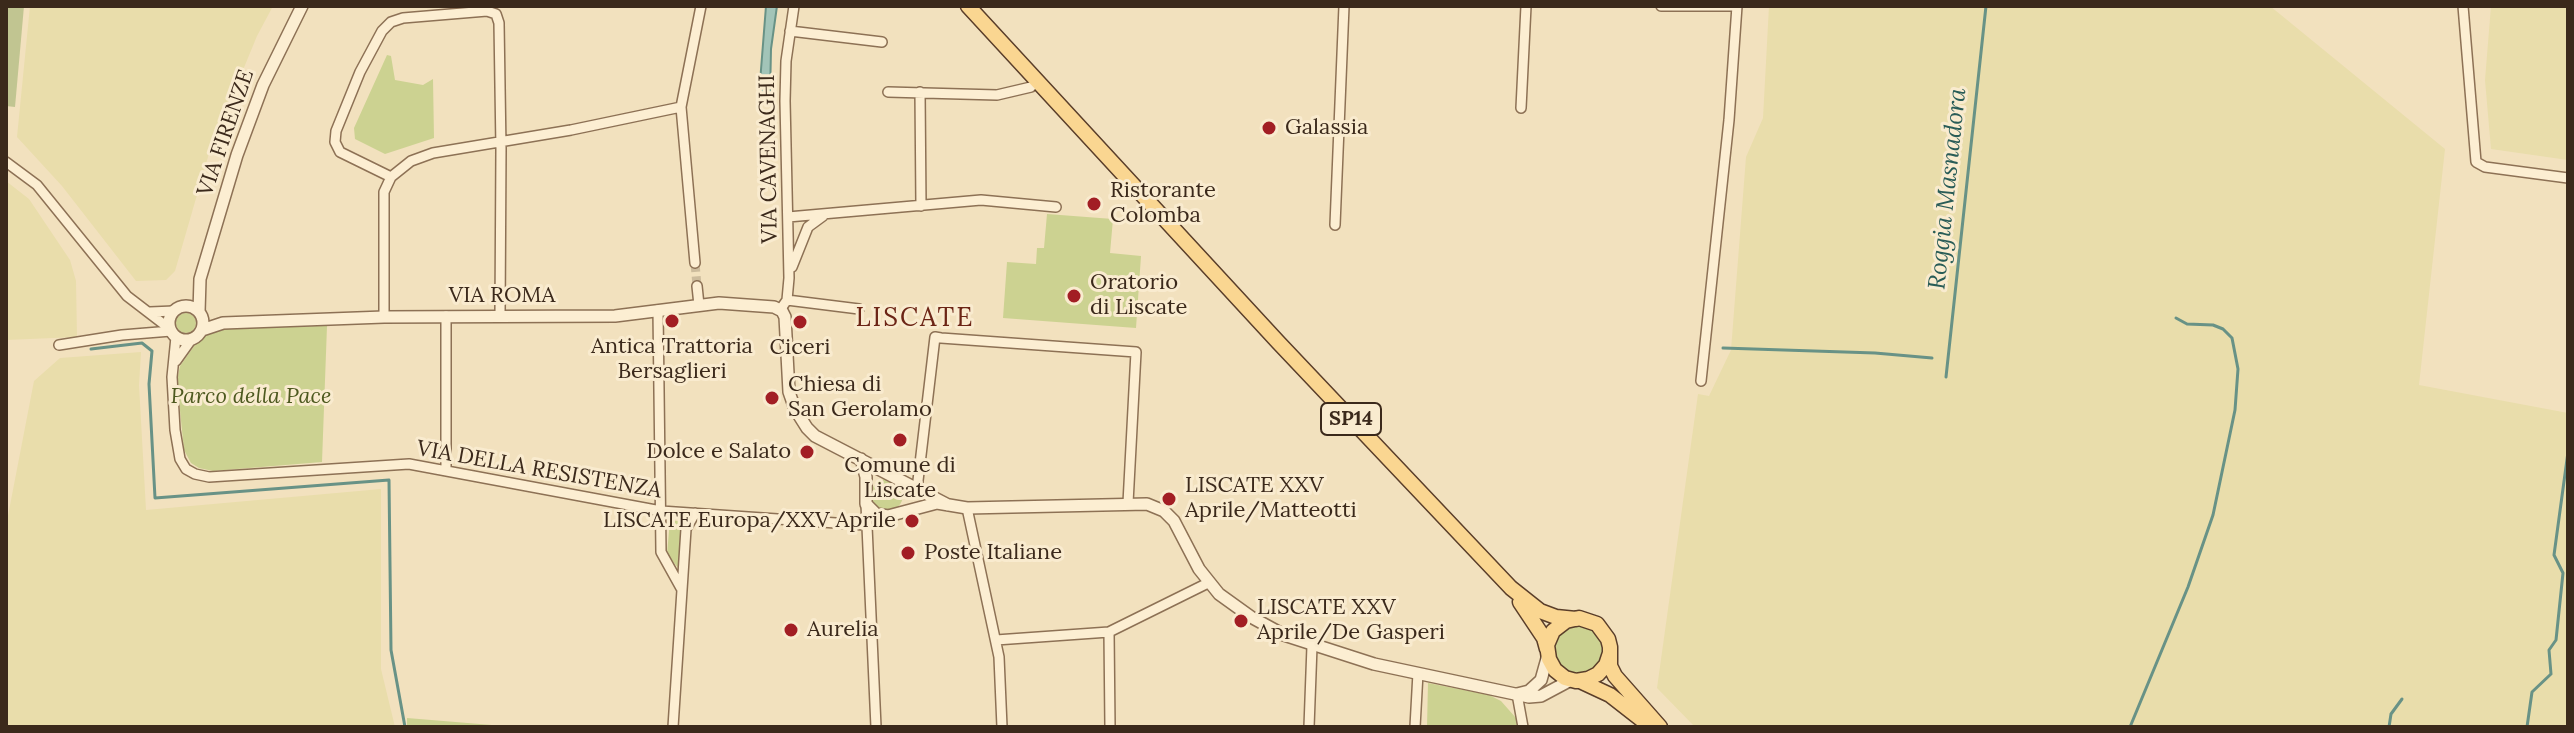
<!DOCTYPE html>
<style>
body{margin:0}
#map{position:relative;width:2574px;height:733px;overflow:hidden;background:#f2e1be;font-family:Lora,serif}
canvas{display:block}
.frame{position:absolute;inset:0;border:8px solid #3b291b;pointer-events:none}
</style>
<div id="map">
<canvas width="2574" height="733"></canvas>
<div class="frame"></div>
</div>
<script>
const c = document.querySelector('canvas').getContext('2d');
c.lineJoin = 'round';
function fillPath(path, color) { c.fillStyle = color; c.fill(path, 'evenodd'); }
const toPath = rows => new Path2D(rows.map(r => 'M' + r).join(''));
function strokePath(path, color, width, dash) { c.strokeStyle = color; c.lineWidth = width; c.lineCap = dash ? 'butt' : 'round'; c.setLineDash(dash || []); c.stroke(path); }
function label(font, color, halo, rows, align = 'center') {
  c.font = font + ' Lora,serif'; c.lineWidth = 6; c.setLineDash([]); c.textBaseline = 'middle'; c.strokeStyle = halo; c.fillStyle = color; for (const [text, x, y, turn = 0] of rows) {
    c.save(); c.translate(x, y); c.rotate((+turn || 0) * Math.PI / 180); c.textAlign = isNaN(turn) ? turn : align; if (halo) c.strokeText(text, 0, 0); c.fillText(text, 0, 0); c.restore();
  }
}
const farmland = toPath([
 [30,6,273,6,257,36,210,150,175,271,166,280,136,281,62,186,17,137],
 [1769,6,2270,6,2445,149,2419,385,2568,413,2568,727,1695,727,1657,688,1698,394,1709,396,1731,350,1746,157,1763,118],
 [2491,6,2568,6,2568,160,2491,149,2485,80],
 [6,181,29,199,70,260,76,281,77,337,6,340],
 [141,352,139,385,146,510,381,489,381,669,395,727,6,727,6,526,34,381,60,358]
]);
const green = toPath([
 [387,55,391,56,395,80,423,85,433,79,434,138,385,154,355,139,354,128],
 [1047,214,1113,219,1110,253,1141,256,1136,328,1003,318,1007,262,1036,264,1037,248,1044,248],
 '176 323a10 10 0 1 1 20 0a10 10 0 1 1-20 0Z',
 [327,326,322,462,213,471,199,468,191,463,184,450,177,381,180,366,197,342,208,334,233,327],
 '871 495a16 16 0 1 1 32 0a16 16 0 1 1-32 0Z',
 [670,520,684,522,678,568,667,554],
 '1554 650a24 24 0 1 1 48 0a24 24 0 1 1-48 0Z',
 [1428,683,1489,695,1501,701,1516,718,1517,727,1427,727],
 [407,718,516,727,407,727]
]);
const cemetery = toPath([
 [6,6,24,6,15,107,6,106]
]);
const water = toPath([
 [766,6,777,6,771,49,770,96,759,95,766,6]
]);
const stream = toPath([
 [1723,348,1875,353,1932,358],
 [91,349,142,343,152,351,149,384,155,498,389,480,391,650,405,727],
 [1946,377,1986,6],
 [2130,727,2188,587,2213,515,2235,410,2238,369,2232,338,2223,329,2213,325,2187,324,2176,318],
 [2389,727,2391,714,2402,699],
 [2527,727,2532,692,2551,674,2549,650,2556,640,2563,573,2554,555,2568,452]
]);
const minorTunnel = toPath([
 [695,263,697,286]
]);
const minor = toPath([
 [1661,6,1733,6],
 [2463,6,2476,162,2485,167,2568,178],
 [790,31,882,42],
 [888,92,997,95,1031,87],
 [920,92,921,206],
 [1521,108,1526,6],
 [6,162,37,185,127,296,170,329],
 [391,177,340,152,335,142,336,131,360,72,382,31,391,22,403,18,487,11,496,14,499,23,501,149,500,316],
 [788,217,981,200,1056,207],
 [1335,225,1344,6],
 [695,263,681,107,701,6],
 [792,267,808,227,823,216],
 [697,286,699,305],
 [787,300,859,309],
 [658,310,661,552,681,588],
 [780,310,787,300,789,278,785,101,786,61,794,6],
 [150,312,174,311],
 [446,316,446,470],
 [384,317,384,192,391,177,411,161,433,153,571,130,681,107],
 [176,337,172,377,175,430,180,459,186,469,195,474,209,477,409,464,661,511,865,525],
 [59,345,122,335,171,331],
 [176,361,191,340],
 [1701,381,1729,120,1737,6],
 [917,489,935,337,941,338,1136,352,1128,503],
 [866,504,876,727],
 [967,508,999,657,1002,727],
 [1109,632,1110,727],
 [996,640,1109,632,1208,583],
 [1517,694,1523,727],
 [673,727,686,529,695,513],
 [1309,727,1312,646],
 [1415,727,1418,673]
]);
const tertiary = toPath([
 '169 323a17 17 0 1 1 34 0a17 17 0 1 1-34 0Z',
 [199,312,200,279,237,155,263,85,302,6],
 [202,330,223,323,384,317,615,316,719,303,774,307,782,311,785,317,789,392,795,409,807,428,815,436,948,505],
 [861,459,866,477,866,504,876,514,888,516,937,503,967,508,1147,504,1164,511,1174,521,1199,569,1219,594,1251,617,1284,635,1374,664,1529,697,1541,696,1571,680],
 [1517,694,1529,691,1541,680,1548,655]
]);
const primary = toPath([
 [968,6,1278,342,1511,588,1540,611,1556,617,1576,619],
 [1520,602,1544,638,1547,649],
 [1610,653,1606,665,1598,674,1588,679,1576,681,1565,678,1555,670,1549,659,1547,645,1553,631,1566,621,1579,618,1597,624,1608,639,1610,647,1610,666,1615,676,1660,727],
 [1580,681,1610,695,1651,727]
]);
const markers = [
 [1269,128,8,"#a21e24"],
 [1094,204,8,"#a21e24"],
 [1074,296,8,"#a21e24"],
 [672,321,8,"#a21e24"],
 [800,322,8,"#a21e24"],
 [772,398,8,"#a21e24"],
 [900,440,8,"#a21e24"],
 [807,452,8,"#a21e24"],
 [1169,499,8,"#a21e24"],
 [912,521,8,"#a21e24"],
 [908,553,8,"#a21e24"],
 [1241,621,8,"#a21e24"],
 [791,630,8,"#a21e24"]
];
const shields = [
 [1351,419,60]
];
const shieldNames = [
 ["SP14",1351,419]
];
const poiNames = [
 ["Galassia",1285,128],
 ["Ristorante",1110,191],
 ["Colomba",1110,216],
 ["Oratorio",1090,283],
 ["di Liscate",1090,308],
 ["Antica Trattoria",672,347,"center"],
 ["Bersaglieri",672,372,"center"],
 ["Ciceri",800,348,"center"],
 ["Chiesa di",788,385],
 ["San Gerolamo",788,410],
 ["Dolce e Salato",791,452,"right"],
 ["Comune di",900,466,"center"],
 ["Liscate",900,491,"center"],
 ["LISCATE XXV",1185,486],
 ["Aprile/Matteotti",1185,511],
 ["LISCATE Europa/XXV Aprile",896,521,"right"],
 ["Poste Italiane",924,553],
 ["LISCATE XXV",1257,608],
 ["Aprile/De Gasperi",1257,633],
 ["Aurelia",807,630]
];
const streetNames = [
 ["VIA FIRENZE",226,133,-71],
 ["VIA CAVENAGHI",769,159,-91],
 ["VIA ROMA",502,296],
 ["VIA DELLA RESISTENZA",539,470,10]
];
const parkNames = [
 ["Parco della Pace",251,397]
];
const waterNames = [
 ["Roggia Masnadora",1948,189,-84]
];
const quarterNames = [
 ["LISCATE",915,319]
];
fillPath(farmland, '#e9ddab');
fillPath(green, '#ccd291');
fillPath(cemetery, '#c1c591');
fillPath(water, '#a2c4b8');
strokePath(water, '#689286', 2);
strokePath(stream, '#689286', 3);
strokePath(minorTunnel, '#cdbc9d', 9, [9, 4.5]);
strokePath(minor, '#8d7155', 12);
strokePath(tertiary, '#8d7155', 14);
strokePath(primary, '#5a3e2a', 17);
strokePath(minor, '#fceed2', 9);
strokePath(tertiary, '#fceed2', 11);
strokePath(primary, '#fad691', 14);
for (const [x, y, r, color] of markers) { const dot = new Path2D(); dot.arc(x, y, r, 0, 2 * Math.PI); c.fillStyle = color; c.fill(dot); strokePath(dot, '#f9ebcf', 3); }
for (const [x, y, w] of shields) { const box = new Path2D(); box.roundRect(x - w / 2, y - 16, w, 32, 6); c.fillStyle = '#f9ebcf'; c.fill(box); strokePath(box, '#3b291b', 2); }
label('bold 20px', '#3b291b', null, shieldNames);
label('22px', '#3b291b', '#f9ebcf', poiNames, 'left');
label('22px', '#3b291b', '#f9ebcf', streetNames);
label('italic 22px', '#4d591f', '#f9ebcf', parkNames);
label('italic 24px', '#295c57', '#f9ebcf', waterNames);
c.letterSpacing = '2px';
label('26px', '#6c2516', '#f9ebcf', quarterNames);
c.letterSpacing = '0px';
</script>
